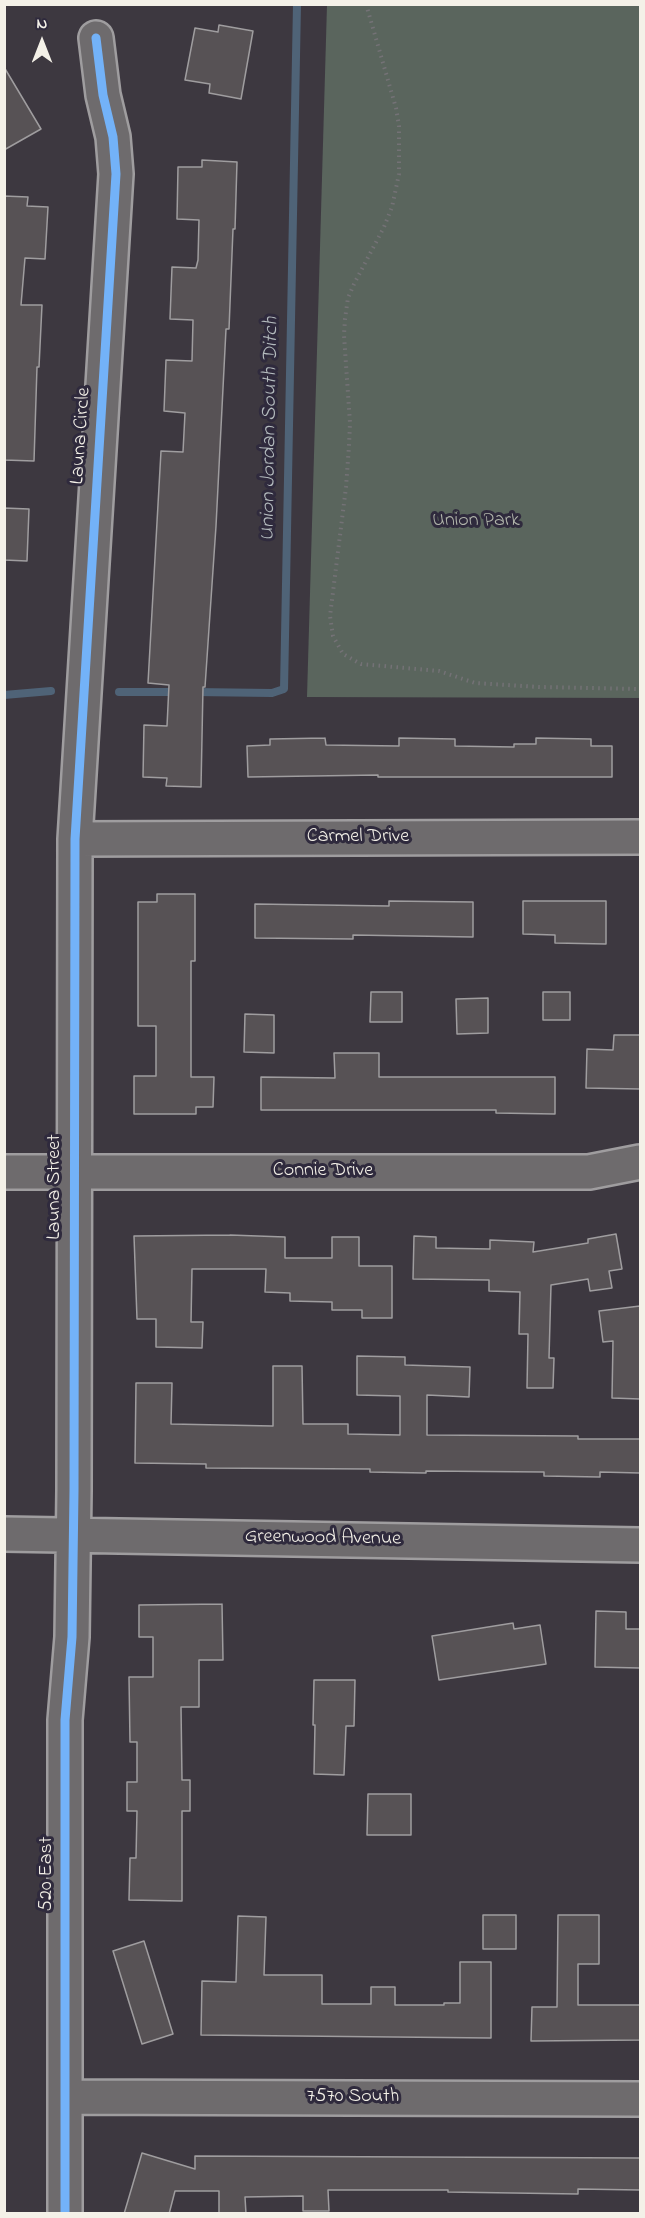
<!DOCTYPE html>
<style>
body{margin:0}
#map{position:relative;width:645px;height:2218px;overflow:hidden;background:#3d3840;font-family:"Indie Flower",sans-serif}
canvas{display:block}
.frame{position:absolute;inset:0;border:6px solid #f4f1e8;pointer-events:none}
.north{position:absolute;left:12px;top:12px;width:60px;height:60px;-webkit-text-stroke:4px #2f2a3d;paint-order:stroke;rotate:0deg;font-size:16px;font-weight:700;line-height:24px;text-align:center;color:#f4f1e8}
.north::after{content:'';display:block;margin:auto;width:21px;height:27px;background:#f4f1e8;clip-path:polygon(50% 0,100% 100%,50% 72%,0 100%)}
</style>
<div id="map">
<canvas width="645" height="2218"></canvas>
<div class="frame"></div>
<div class="north">N</div>
</div>
<script>
const c = document.querySelector('canvas').getContext('2d');
c.lineJoin = 'round';
function fillPath(path, color) { c.fillStyle = color; c.fill(path, 'evenodd'); }
const toPath = rows => new Path2D(rows.map(r => 'M' + r).join(''));
function strokePath(path, color, width, dash) { c.strokeStyle = color; c.lineWidth = width; c.lineCap = dash ? 'butt' : 'round'; c.setLineDash(dash || []); c.stroke(path); }
function label(font, color, halo, rows, align = 'center') {
  c.font = font + ' "Indie Flower",sans-serif'; c.lineWidth = 6; c.setLineDash([]); c.textBaseline = 'middle'; c.strokeStyle = halo; c.fillStyle = color; for (const [text, x, y, turn = 0] of rows) {
    c.save(); c.translate(x, y); c.rotate((+turn || 0) * Math.PI / 180); c.textAlign = isNaN(turn) ? turn : align; if (halo) c.strokeText(text, 0, 0); c.fillText(text, 0, 0); c.restore();
  }
}
const green = toPath([
 [327,5,640,5,640,698,307,697]
]);
const stream = toPath([
 [119,692,179,692],
 [194,692,272,693,284,689,297,4],
 [4,695,51,691]
]);
const building = toPath([
 [219,25,253,31,241,99,209,93,210,84,185,80,195,28,218,32,219,25],
 [4,67,41,129,4,150,4,67],
 [202,160,237,162,235,229,233,229,229,329,226,329,216,526,205,687,203,687,201,787,166,786,167,778,143,777,144,725,167,726,169,685,148,683,161,451,183,452,185,413,164,411,166,360,192,361,193,320,170,319,172,267,196,268,198,260,199,220,177,219,178,167,202,167,202,160],
 [4,196,28,197,27,206,48,207,45,259,25,258,21,305,42,305,39,367,37,367,34,461,4,460,4,196],
 [4,508,29,509,27,561,4,560,4,508],
 [325,738,326,745,399,746,399,738,455,739,455,746,514,747,514,744,536,744,536,738,591,739,591,746,612,746,612,777,378,777,378,775,248,777,247,746,270,745,270,739,325,738],
 [157,894,195,894,195,961,191,961,191,1077,214,1077,213,1107,196,1107,196,1114,134,1114,134,1076,156,1076,156,1026,138,1026,138,902,157,902,157,894],
 [389,901,473,902,473,937,353,935,353,939,255,938,255,904,389,906,389,901],
 [523,901,606,901,606,944,555,943,555,935,523,934,523,901],
 [371,992,402,992,402,1022,370,1022,371,992],
 [543,992,570,992,570,1020,543,1020,543,992],
 [488,998,488,1033,457,1034,456,999,488,998],
 [245,1014,274,1015,274,1053,244,1052,245,1014],
 [614,1035,640,1035,640,1089,586,1088,587,1049,613,1050,614,1035],
 [334,1053,379,1053,379,1077,555,1077,555,1114,496,1113,496,1110,261,1110,261,1077,335,1078,334,1053],
 [616,1234,622,1269,609,1271,612,1288,590,1291,588,1279,551,1285,549,1358,554,1358,553,1388,527,1388,528,1334,519,1334,520,1292,489,1291,489,1280,413,1279,414,1236,436,1237,436,1248,490,1249,490,1240,534,1242,533,1252,588,1243,588,1239,616,1234],
 [230,1235,285,1237,285,1258,332,1258,332,1237,359,1237,359,1266,392,1266,392,1318,362,1318,362,1310,332,1310,332,1302,290,1301,290,1293,265,1292,266,1269,192,1269,191,1322,203,1322,202,1348,156,1347,156,1319,137,1319,134,1236,230,1235],
 [640,1306,640,1399,612,1398,613,1341,603,1342,599,1311,640,1306],
 [357,1356,405,1357,405,1365,470,1367,469,1397,427,1395,427,1435,578,1436,578,1439,640,1439,640,1473,600,1472,600,1477,544,1476,544,1472,426,1471,426,1473,370,1472,370,1469,206,1468,206,1464,135,1463,136,1383,172,1383,171,1424,273,1426,273,1366,302,1366,303,1424,348,1424,348,1434,400,1435,400,1396,357,1395,357,1356],
 [222,1604,223,1660,199,1660,199,1707,181,1707,182,1780,190,1780,190,1811,182,1811,182,1901,129,1900,130,1858,136,1858,137,1811,127,1811,127,1782,137,1782,137,1742,130,1742,129,1677,153,1677,153,1637,139,1637,139,1605,222,1604],
 [596,1611,626,1612,626,1629,640,1629,640,1668,595,1667,596,1611],
 [513,1623,514,1629,540,1625,546,1664,439,1680,432,1636,513,1623],
 [314,1680,355,1680,354,1726,346,1726,344,1775,314,1774,315,1725,313,1725,314,1680],
 [368,1794,411,1794,411,1835,367,1835,368,1794],
 [483,1915,516,1915,516,1949,483,1949,483,1915],
 [558,1915,599,1915,599,1964,578,1964,578,2005,640,2005,640,2040,531,2041,532,2007,557,2007,558,1915],
 [238,1916,266,1917,264,1975,322,1975,322,2004,371,2004,371,1987,395,1987,395,2005,444,2005,444,2003,460,2003,460,1962,491,1962,491,2038,201,2035,202,1981,236,1982,238,1916],
 [144,1941,173,2034,142,2044,113,1951,144,1941],
 [142,2153,195,2169,195,2156,640,2158,640,2190,578,2189,578,2194,448,2192,448,2190,328,2190,329,2211,303,2211,303,2196,245,2197,246,2214,219,2214,219,2191,175,2191,169,2214,124,2214,142,2153]
]);
const path = toPath([
 [366,4,396,108,399,126,399,174,392,207,384,227,354,284,348,298,345,319,344,335,350,423,349,446,346,487,330,616,333,636,343,654,361,664,439,671,475,683,539,687,640,689]
]);
const minor = toPath([
 [75,839,640,837],
 [4,1172,589,1172,640,1162],
 [4,1534,640,1545],
 [66,2097,640,2099],
 [65,2214,65,1720,72,1637,74,1491,75,839,116,174,113,137,103,95,96,38]
]);
const cycleway = toPath([
 [65,2214,65,1720,72,1637,74,1491,75,839,116,174,113,137,103,95,96,38]
]);
const streetNames = [
 ["Launa Circle",82,436,-86],
 ["Carmel Drive",358,838],
 ["Connie Drive",323,1172],
 ["Launa Street",56,1187,-90],
 ["Greenwood Avenue",323,1539,1],
 ["520 East",48,1874,-90],
 ["7570 South",353,2098]
];
const parkNames = [
 ["Union Park",476,522]
];
const waterNames = [
 ["Union Jordan South Ditch",271,429,-89]
];
fillPath(green, '#5a655d');
strokePath(stream, '#4f6377', 8);
fillPath(building, '#575255');
strokePath(building, '#9f9d9f', 1.5);
strokePath(minor, '#9f9d9f', 38);
strokePath(path, '#747276', 4, [1.5, 4.5]);
strokePath(minor, '#6e6b6d', 33);
strokePath(cycleway, '#73b2f8', 9);
label('20px', '#f4f1e8', '#2f2a3d', streetNames);
label('20px', '#b1b5ab', '#2f2a3d', parkNames);
label('italic 21px', '#b3babd', '#2f2a3d', waterNames);
</script>
